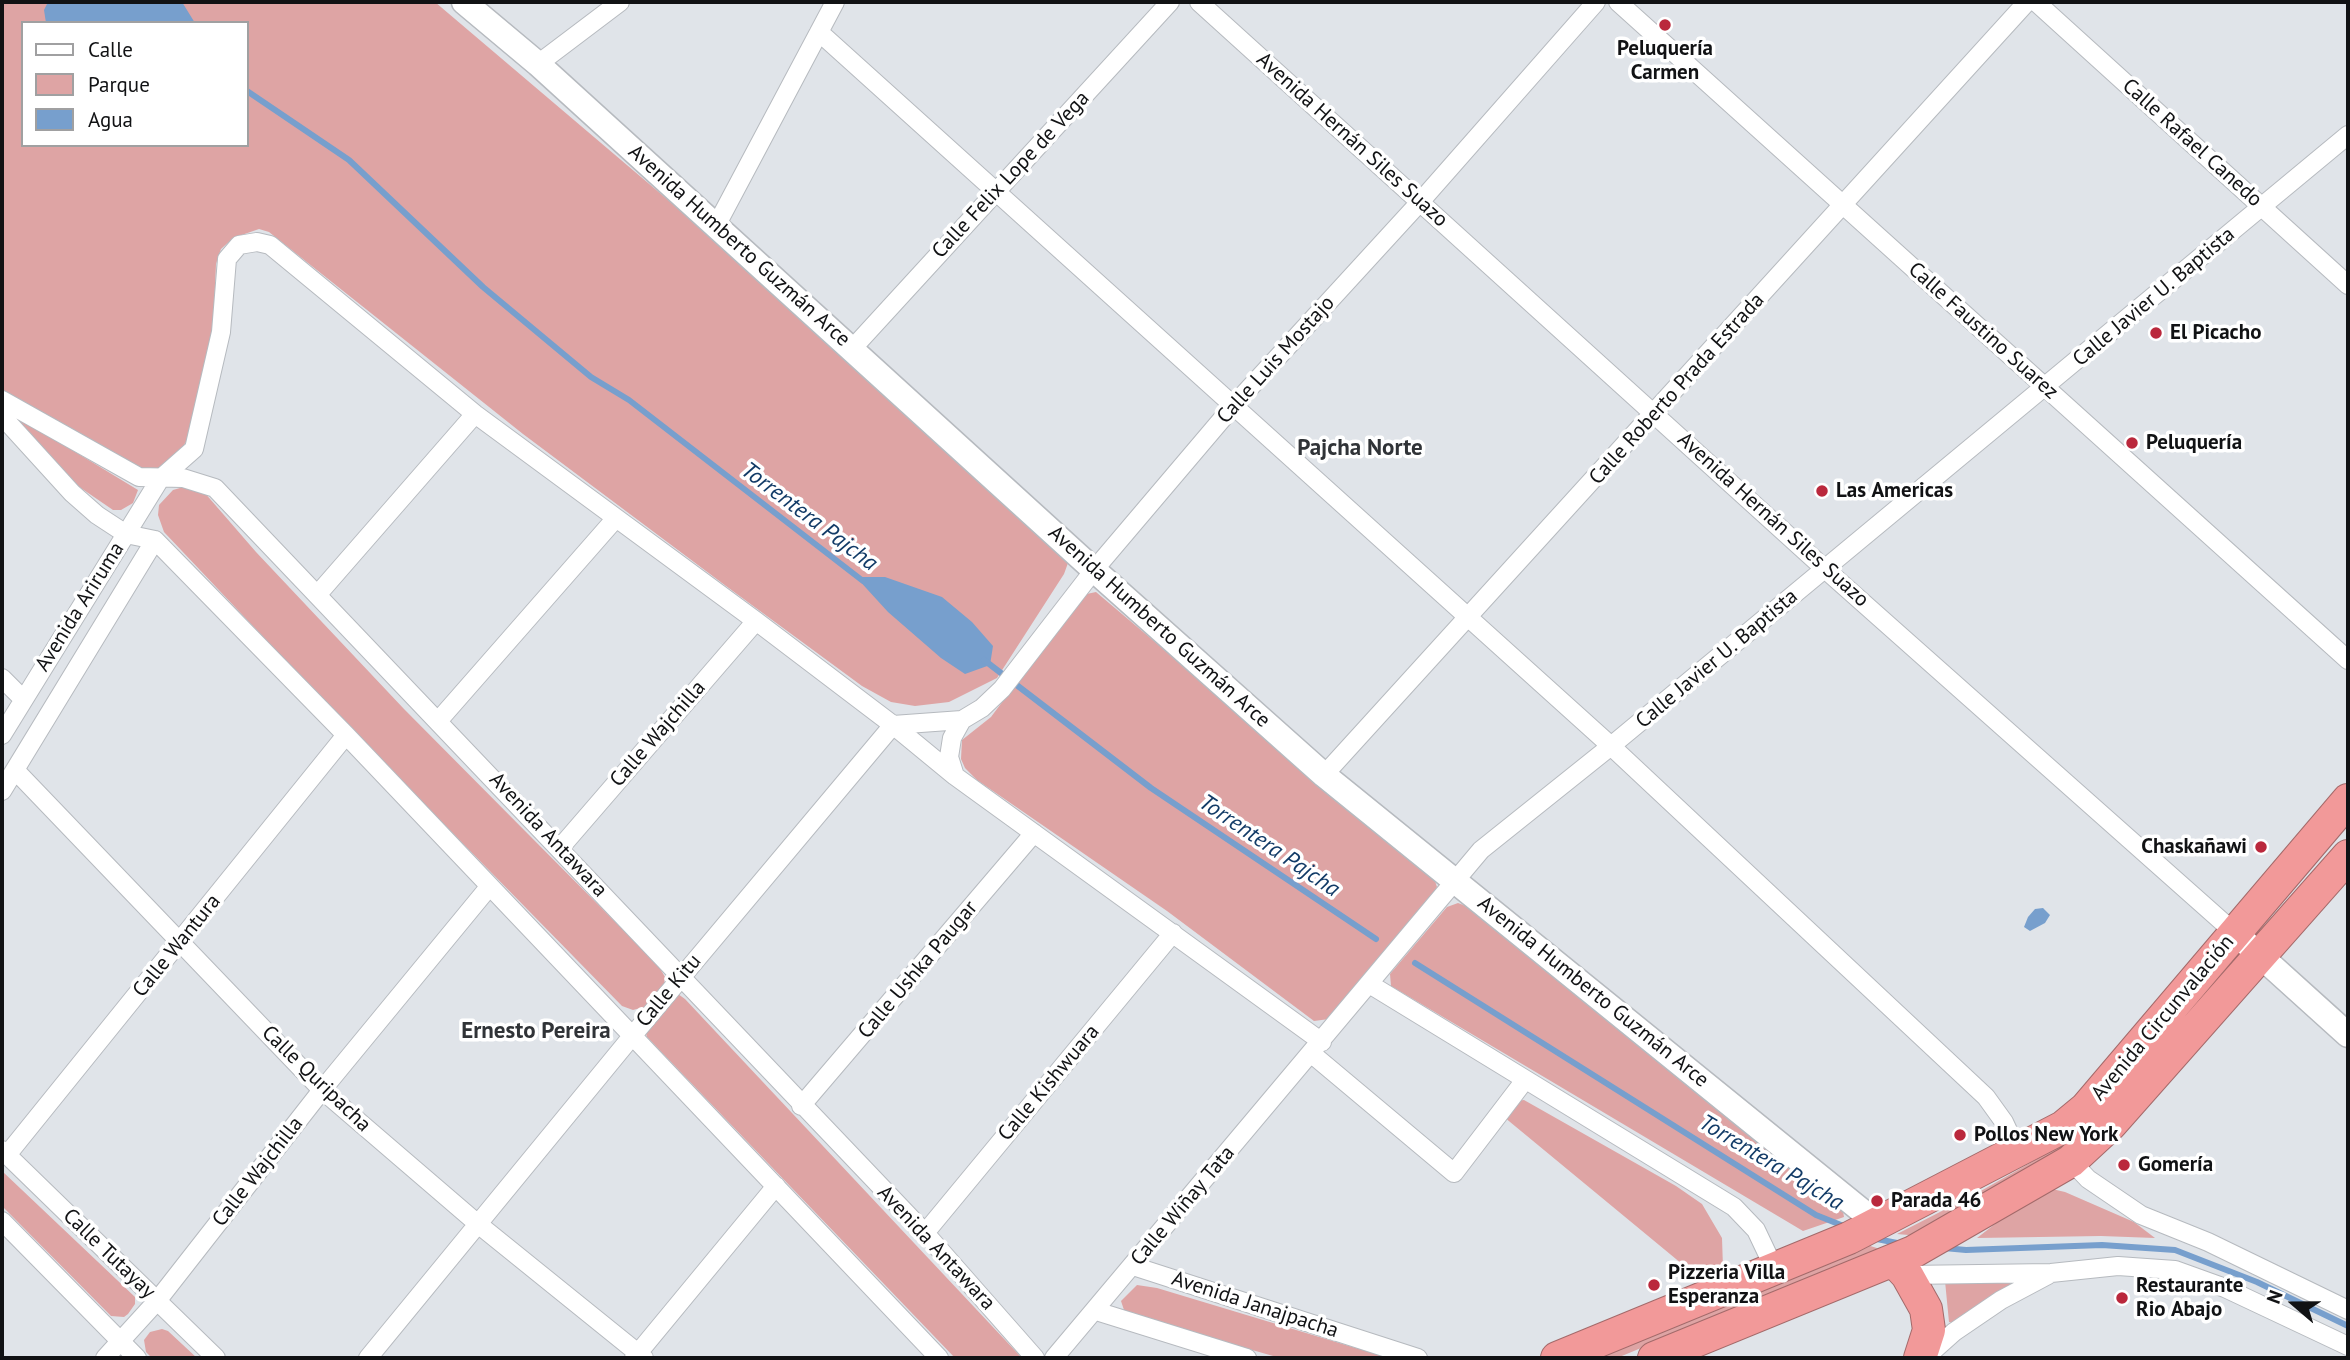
<!DOCTYPE html>
<meta charset="utf-8">
<style>
body{margin:0}
#map{position:relative;width:2350px;height:1360px;overflow:hidden;background:#e0e4e9;font-family:"PT Sans",sans-serif}
canvas{display:block}
.frame{position:absolute;inset:0;border:4px solid #111214;pointer-events:none}
.legend{position:absolute;left:21px;top:21px;width:228px;height:126px;box-sizing:border-box;background:#fff;border:2px solid #a0a0a1;margin:0;padding:9px 12px;list-style:none;font-size:21px;color:#111214}
.legend li{display:flex;align-items:center;gap:14px;height:35px}
.legend b{width:35px;border:2px solid #a0a0a1}
.north{position:absolute;left:2259px;top:1269px;width:70px;height:70px;-webkit-text-stroke:5px #fff;paint-order:stroke;rotate:290deg;font-size:19px;font-weight:700;line-height:28px;text-align:center;color:#111214}
.north::after{content:'';display:block;margin:auto;width:24px;height:32px;background:#111214;clip-path:polygon(50% 0,100% 100%,50% 72%,0 100%)}
</style>
<div id="map">
<canvas width="2350" height="1360"></canvas>
<div class="frame"></div>
<ul class="legend">
<li><b style="height:9px;background:#fff"></b>Calle</li>
<li><b style="height:19px;background:#dea4a4"></b>Parque</li>
<li><b style="height:19px;background:#779fcd"></b>Agua</li>
</ul>
<div class="north">N</div>
</div>
<script>
const c = document.querySelector('canvas').getContext('2d');
c.lineJoin = 'round';
function fillPath(path, color) { c.fillStyle = color; c.fill(path, 'evenodd'); }
const toPath = rows => new Path2D(rows.map(r => 'M' + r).join(''));
function strokePath(path, color, width, dash) { c.strokeStyle = color; c.lineWidth = width; c.lineCap = dash ? 'butt' : 'round'; c.setLineDash(dash || []); c.stroke(path); }
function label(font, color, halo, rows, align = 'center') {
  c.font = font + ' "PT Sans",sans-serif'; c.lineWidth = 7; c.setLineDash([]); c.textBaseline = 'middle'; c.strokeStyle = halo; c.fillStyle = color; for (const [text, x, y, turn = 0] of rows) {
    c.save(); c.translate(x, y); c.rotate((+turn || 0) * Math.PI / 180); c.textAlign = isNaN(turn) ? turn : align; if (halo) c.strokeText(text, 0, 0); c.fillText(text, 0, 0); c.restore();
  }
}
const green = toPath([
 [2,2,435,2,840,346,1059,554,1068,563,1064,574,997,678,949,702,915,706,891,702,862,686,726,586,523,434,269,232,259,229,233,238,221,249,216,264,213,335,188,439,179,452,163,467,150,470,135,469,75,439,2,391],
 [23,23,247,23,247,145,23,145],
 [21,419,138,490,133,503,121,510,113,510,75,484,18,421],
 [187,486,204,492,256,552,404,709,658,965,665,977,664,985,644,1007,633,1010,622,1006,337,715,164,532,158,515,159,505,173,490],
 [1096,592,1434,878,1437,887,1433,895,1329,1019,1314,1021,1167,911,977,780,965,768,961,759,962,740,991,717,1082,595],
 [1458,903,1466,906,1843,1211,1844,1217,1803,1231,1391,986,1390,974,1447,907],
 [2224,970,2087,1137,1920,1236,1897,1234,1979,1192,2067,1142],
 [678,994,685,999,1022,1358,955,1358,647,1037,645,1030],
 [1524,1100,1676,1186,1702,1204,1722,1238,1723,1268,1699,1278,1504,1117,1515,1101],
 [2,1171,135,1297,135,1304,128,1314,124,1317,111,1316,2,1206],
 [2052,1189,2065,1192,2134,1222,2155,1238,2101,1236,1977,1238,2004,1217],
 [1864,1244,1880,1249,1617,1358,1585,1358],
 [2013,1280,2006,1290,1958,1323,1949,1322,1945,1281],
 [1137,1285,1157,1288,1389,1358,1280,1358,1131,1315,1124,1310,1121,1301],
 [162,1329,168,1331,197,1358,152,1358,146,1352,144,1340,150,1332]
]);
const water = toPath([
 [48,2,182,2,195,23,46,23,44,10],
 [856,577,885,577,942,597,972,622,993,646,990,665,965,674,941,658,888,612],
 [2043,908,2050,915,2045,923,2030,931,2024,927,2028,917,2035,909]
]);
const stream = toPath([
 [247,91,349,160,483,287,591,377,629,400,863,581],
 [984,660,1151,788,1376,939],
 [1415,963,1816,1215,1846,1227],
 [1872,1238,1902,1244],
 [1944,1248,1966,1250,2102,1245,2175,1250,2257,1282,2348,1326]
]);
const street = toPath([
 [1199,2,1825,569,2235,933],
 [1618,2,2348,660],
 [2036,2,2348,285],
 [819,32,1611,746,1986,1097,2004,1122,2018,1152],
 [538,64,620,2],
 [716,226,835,2],
 [852,349,1170,2],
 [2,400,139,477,183,478,215,488,925,1233,1035,1358],
 [2,416,72,493,97,515,126,534,155,540,346,735,939,1358],
 [318,594,475,414],
 [2,678,23,699],
 [439,720,616,518],
 [2,735,160,479,194,449,221,332,227,259,239,245,257,242,270,245,475,414,756,621,893,725,955,776,1322,1042],
 [15,770,322,1090,478,1224,644,1358],
 [1324,775,2027,2],
 [955,776,949,757,952,738,962,720],
 [2,791,155,540],
 [560,848,756,621],
 [1371,985,1734,1207,1756,1230,1775,1270],
 [1312,1054,1454,1173,1525,1080],
 [801,1106,1034,833],
 [2,1150,216,1358],
 [7,1155,346,735],
 [2071,1161,2088,1179,2141,1215,2208,1242,2348,1310],
 [2,1221,137,1358],
 [925,1233,1173,933],
 [1133,1266,1418,1358],
 [1907,1275,2051,1273,2118,1266,2175,1270,2225,1288,2348,1346],
 [1096,1311,1247,1358],
 [105,1358,157,1301,322,1090,489,887],
 [368,1358,633,1035,893,725,962,720,982,708,1002,689,1094,570,1234,405,1420,202,1596,2],
 [634,1358,776,1186],
 [1054,1358,1481,850,1611,746,2348,135],
 [1925,1358,1954,1332,2001,1300,2048,1275]
]);
const secondary = toPath([
 [464,2,538,64,1094,570,1324,775,1878,1224],
 [2235,933,2348,1035]
]);
const highway = toPath([
 [1894,1261,1907,1275,1926,1309,1929,1330,1920,1358],
 [1557,1358,1849,1238,2063,1127,2086,1108,2348,800],
 [1654,1358,1913,1252,2071,1161,2111,1124,2348,856]
]);
const markers = [
 [1665,25,7,"#ba283c"],
 [2156,333,7,"#ba283c"],
 [2132,443,7,"#ba283c"],
 [1822,491,7,"#ba283c"],
 [2261,847,7,"#ba283c"],
 [1960,1135,7,"#ba283c"],
 [2124,1165,7,"#ba283c"],
 [1877,1201,7,"#ba283c"],
 [1654,1285,7,"#ba283c"],
 [2122,1298,7,"#ba283c"]
];
const poiNames = [
 ["Peluquería",1665,49,"center"],
 ["Carmen",1665,73,"center"],
 ["El Picacho",2170,333],
 ["Peluquería",2146,443],
 ["Las Americas",1836,491],
 ["Chaskañawi",2247,847,"right"],
 ["Pollos New York",1974,1135],
 ["Gomería",2138,1165],
 ["Parada 46",1891,1201],
 ["Pizzeria Villa",1668,1273],
 ["Esperanza",1668,1297],
 ["Restaurante",2136,1286],
 ["Rio Abajo",2136,1310]
];
const streetNames = [
 ["Avenida Hernán Siles Suazo",1352,140,42],
 ["Calle Rafael Canedo",2192,143,42],
 ["Calle Felix Lope de Vega",1011,175,-47],
 ["Avenida Humberto Guzmán Arce",739,246,42],
 ["Calle Javier U. Baptista",2154,297,-40],
 ["Calle Faustino Suarez",1983,331,42],
 ["Calle Luis Mostajo",1276,360,-48],
 ["Calle Roberto Prada Estrada",1677,389,-48],
 ["Avenida Hernán Siles Suazo",1773,520,42],
 ["Avenida Ariruma",80,607,-58],
 ["Avenida Humberto Guzmán Arce",1159,627,42],
 ["Calle Javier U. Baptista",1717,659,-40],
 ["Calle Wajchilla",658,734,-49],
 ["Avenida Antawara",548,835,47],
 ["Calle Wantura",177,946,-51],
 ["Calle Ushka Paugar",918,970,-50],
 ["Calle Kitu",669,991,-50],
 ["Avenida Humberto Guzmán Arce",1593,992,39],
 ["Avenida Circunvalación",2163,1018,-50],
 ["Calle Quripacha",316,1079,44],
 ["Calle Kishwuara",1049,1083,-50],
 ["Calle Wajchilla",258,1172,-52],
 ["Calle Wiñay Tata",1183,1206,-50],
 ["Avenida Antawara",936,1248,47],
 ["Calle Tutayay",109,1254,44],
 ["Avenida Janajpacha",1255,1305,18]
];
const neighbourhoodNames = [
 ["Pajcha Norte",1360,448],
 ["Ernesto Pereira",536,1031]
];
const waterNames = [
 ["Torrentera Pajcha",809,517,37],
 ["Torrentera Pajcha",1269,846,34],
 ["Torrentera Pajcha",1771,1163,31]
];
fillPath(green, '#dea4a4');
fillPath(water, '#779fcd');
strokePath(stream, '#779fcd', 6);
strokePath(street, '#b6babf', 20);
strokePath(secondary, '#b6babf', 27);
strokePath(highway, '#a36a6a', 34);
strokePath(street, '#fff', 18);
strokePath(secondary, '#fff', 24);
strokePath(highway, '#f29999', 32);
for (const [x, y, r, color] of markers) { const dot = new Path2D(); dot.arc(x, y, r, 0, 2 * Math.PI); c.fillStyle = color; c.fill(dot); strokePath(dot, '#fff', 2.5); }
label('bold 21px', '#111214', '#fff', poiNames, 'left');
label('21px', '#111214', '#fff', streetNames);
label('bold 23px', '#303337', '#fff', neighbourhoodNames);
label('italic 23px', '#123b67', '#fff', waterNames);
</script>
